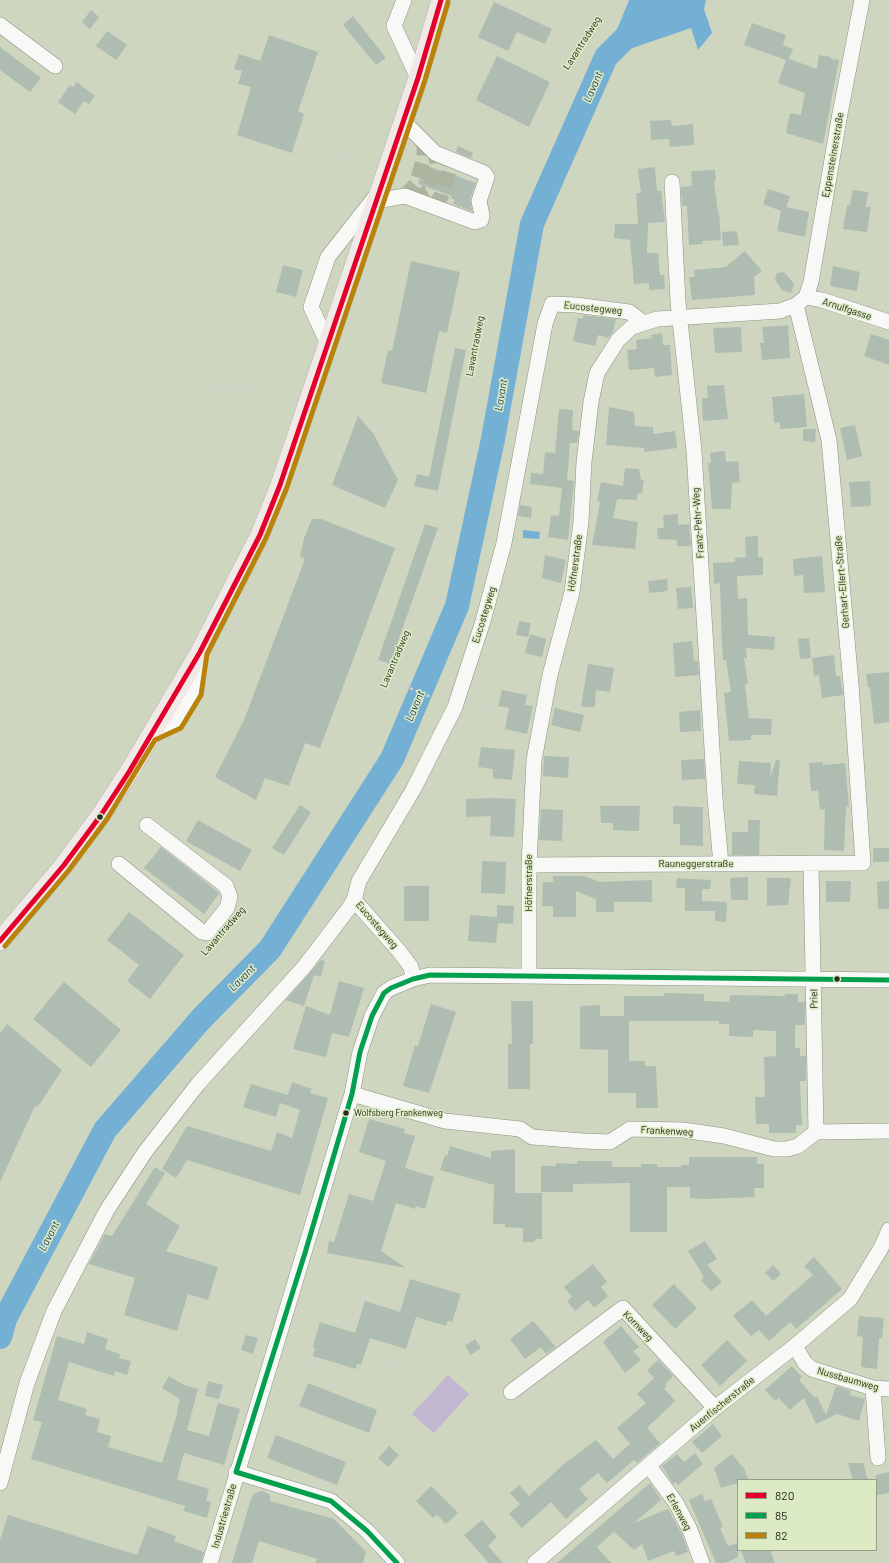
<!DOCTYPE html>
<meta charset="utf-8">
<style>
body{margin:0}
#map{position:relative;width:889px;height:1563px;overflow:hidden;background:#ced6c0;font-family:Barlow,sans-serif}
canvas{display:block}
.legend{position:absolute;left:737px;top:1479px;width:140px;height:72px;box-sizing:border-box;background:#ddebc5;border:1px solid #959f83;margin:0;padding:5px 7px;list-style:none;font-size:12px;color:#282d1f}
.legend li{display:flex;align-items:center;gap:8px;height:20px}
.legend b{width:20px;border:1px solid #959f83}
</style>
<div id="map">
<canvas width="889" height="1563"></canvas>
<ul class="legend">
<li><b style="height:5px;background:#e4002b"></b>820</li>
<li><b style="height:5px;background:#02a04e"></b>85</li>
<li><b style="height:5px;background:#b98209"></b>82</li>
</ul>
</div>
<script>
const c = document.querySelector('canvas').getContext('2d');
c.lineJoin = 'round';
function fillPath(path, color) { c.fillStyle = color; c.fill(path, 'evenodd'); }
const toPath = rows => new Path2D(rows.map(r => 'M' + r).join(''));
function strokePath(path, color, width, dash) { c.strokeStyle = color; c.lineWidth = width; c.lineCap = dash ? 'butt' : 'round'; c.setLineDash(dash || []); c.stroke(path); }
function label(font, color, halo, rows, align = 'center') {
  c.font = font + ' Barlow,sans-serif'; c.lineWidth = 3; c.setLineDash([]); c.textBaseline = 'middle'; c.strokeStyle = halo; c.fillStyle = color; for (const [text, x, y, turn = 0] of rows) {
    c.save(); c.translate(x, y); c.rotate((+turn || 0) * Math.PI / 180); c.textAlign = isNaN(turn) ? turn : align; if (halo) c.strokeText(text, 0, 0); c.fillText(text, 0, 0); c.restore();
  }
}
const green = toPath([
 [448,1375,469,1394,434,1433,412,1414]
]);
const water = toPath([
 [629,0,706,0,704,9,712,33,698,50,691,28,606,57],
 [523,530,540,532,539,539,523,538]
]);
const river = toPath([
 [0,1337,5,1319,105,1130,201,1019,270,949,392,759,457,606,493,439,532,224,606,57,663,0]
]);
const building = toPath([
 [494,2,552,29,545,44,517,32,508,51,478,37],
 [91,10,99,17,90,29,82,22],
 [353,16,386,58,376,65,343,25],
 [752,23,786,35,783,45,793,49,789,59,817,69,819,55,831,57,831,59,839,60,823,144,786,133,790,113,801,115,805,93,778,83,786,60,744,45],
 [107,31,127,45,116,60,96,46],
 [269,35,318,52,298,111,304,114,292,153,237,135,251,87,238,84,242,71,234,69,239,54,260,61],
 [0,47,41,78,30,92,0,70],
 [497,56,550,82,529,127,476,100],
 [77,82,95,96,89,104,84,101,75,114,58,102,70,85,73,87],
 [671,120,672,126,693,124,694,145,670,147,669,139,651,140,650,121],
 [458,146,473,153,471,158,456,152],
 [424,165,476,183,470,199,472,211,453,204,455,200,451,198,452,196,418,184],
 [655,167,657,191,661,191,665,222,648,223,647,253,658,253,660,275,664,275,665,289,649,290,649,283,634,284,630,240,614,238,615,224,638,224,636,193,641,193,638,169],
 [715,170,716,181,714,181,718,213,719,213,721,240,702,241,703,244,689,245,687,206,682,206,681,187,692,186,691,171],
 [768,189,790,196,786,207,809,212,805,237,777,231,781,211,763,204],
 [853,190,868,192,866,207,871,207,867,232,843,229,847,205,850,205],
 [737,231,739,245,723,246,722,232],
 [745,251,762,271,754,277,755,295,692,300,689,277,695,277,694,270,726,267],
 [411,261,460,272,447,333,439,331,426,393,381,383,388,350,392,351],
 [283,265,303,270,296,297,276,292],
 [833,266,860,272,857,291,830,286],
 [784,272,794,284,791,293,783,291,775,280,777,273],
 [583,315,616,319,613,332,608,338,598,335,595,346,573,341,578,318,583,319],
 [788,325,790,358,762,360,760,343,764,343,762,327],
 [741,327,742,352,715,353,713,328],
 [662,333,663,345,670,345,672,375,655,377,654,368,629,370,627,350,637,349,636,340,652,338,651,335],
 [871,334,889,340,889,365,864,356],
 [455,348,466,350,438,491,414,486,417,474,429,477],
 [724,385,728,419,703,421,702,398,708,398,707,386],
 [804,394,807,427,780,429,780,422,774,423,772,397],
 [609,407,634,412,635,426,653,427,653,434,675,431,677,448,644,452,644,448,606,445],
 [559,409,573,410,572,430,579,431,577,443,570,443,567,480,574,481,568,540,548,537,551,515,559,516,562,488,530,484,531,473,543,474,545,452,555,453],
 [358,416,373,433,398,480,385,508,332,485],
 [855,425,862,456,847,460,840,428],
 [803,429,816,429,815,442,803,441],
 [725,451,726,462,738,461,740,482,732,483,731,509,712,509,708,463,711,463,710,453],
 [625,468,639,469,641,480,644,480,642,493,638,493,637,500,617,499,613,518,638,522,635,549,592,545,600,502,597,501,601,482,623,486],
 [870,481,871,506,851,507,849,482],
 [520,505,532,507,531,518,518,516],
 [678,514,678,525,689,524,691,546,677,546,677,540,658,539,657,528,664,528,663,515],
 [312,519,321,519,395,548,320,748,305,743,289,786,265,778,256,800,215,777,244,720,305,559,300,557,304,538],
 [425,524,438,528,390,664,378,660],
 [758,536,758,557,763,557,763,575,737,576,738,599,747,598,748,635,775,637,774,650,746,648,747,658,744,658,748,684,745,685,749,718,772,719,771,735,751,735,751,740,729,741,724,693,731,692,726,660,723,660,722,646,720,583,714,584,713,563,735,562,735,558,746,557,745,537],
 [545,555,566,560,561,583,542,578],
 [822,556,825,592,804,593,803,575,794,576,793,559],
 [667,579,668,591,649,593,648,581],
 [691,587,693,608,678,609,676,588],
 [519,621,531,623,528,637,516,635],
 [530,634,546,639,542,657,525,653],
 [809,638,811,658,800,659,798,639],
 [692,641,694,661,698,661,699,675,675,677,673,643],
 [834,655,836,676,840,676,843,695,822,698,819,675,814,676,812,658],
 [588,664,614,668,610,692,596,690,595,707,581,707],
 [889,672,889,722,874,724,870,687,868,687,866,674],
 [502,690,527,695,525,705,533,706,527,734,505,729,509,708,498,706],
 [555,708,584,715,580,732,551,725],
 [700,710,701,731,680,732,679,712],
 [481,747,515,750,512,780,493,778,493,769,478,767],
 [544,756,569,757,568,778,543,776],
 [704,759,705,779,682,780,681,760],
 [776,760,780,760,777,796,754,794,755,785,737,784,739,761,771,763,770,778],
 [823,762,823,765,845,763,849,807,846,807,844,851,824,850,825,809,820,810,818,791,811,791,809,763],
 [492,798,516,799,514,837,490,836,491,816,466,817,466,799],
 [300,805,311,812,284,855,272,848],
 [600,806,640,806,639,831,613,830,613,823,601,823],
 [673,806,703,807,703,846,680,845,680,824,673,824],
 [541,809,563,810,562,841,539,840],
 [198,820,252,850,240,871,186,841],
 [748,820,760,820,759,855,732,855,732,832,748,832],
 [161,847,218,892,219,894,204,914,144,868],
 [873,848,889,848,889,862,873,862],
 [482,861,506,862,505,894,481,893],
 [553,876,584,876,600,882,652,880,652,902,614,902,614,912,596,912,596,899,576,891,576,917,553,917,553,906,542,906,543,882,553,882],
 [748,877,748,900,731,900,730,878],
 [677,878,711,880,710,889,702,889,702,901,727,902,726,922,715,921,715,911,685,911,685,888,676,888],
 [767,878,791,878,788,905,767,906],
 [826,881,851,881,850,902,826,902],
 [889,881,889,909,878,909,877,882],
 [404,886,429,886,429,921,404,921],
 [497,905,514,906,513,924,498,923,496,943,468,941,470,915,497,917],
 [129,912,184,955,150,999,127,981,139,965,107,940],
 [321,960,325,961,321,977,314,975,304,1006,286,1000],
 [339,981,364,988,349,1037,332,1033,326,1057,293,1049,306,1006,330,1015],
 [64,982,121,1030,91,1067,33,1019],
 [664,993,704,994,704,1001,729,1002,730,995,785,996,785,994,798,994,798,1002,805,1002,805,1025,795,1025,795,1048,800,1048,800,1056,806,1056,806,1081,800,1081,802,1125,796,1125,796,1133,769,1133,769,1124,756,1124,755,1097,765,1097,764,1057,776,1056,776,1031,753,1030,753,1037,729,1036,729,1024,719,1024,719,1021,629,1021,629,1061,645,1061,645,1066,656,1066,658,1108,636,1108,636,1093,608,1093,608,1050,580,1049,580,1006,600,1005,600,1016,624,1016,624,996,664,996],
 [511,1001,533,1001,533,1044,530,1044,530,1089,508,1089,508,1044,512,1044],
 [431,1004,456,1012,429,1093,403,1086,415,1045,418,1046],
 [7,1024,62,1070,39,1105,34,1108,0,1182,0,1033],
 [292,1082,312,1089,310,1093,328,1098,300,1195,187,1160,176,1178,162,1169,187,1126,271,1151,277,1132,292,1138,300,1110,280,1103,276,1117,243,1107,251,1084,288,1095],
 [369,1119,405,1129,404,1133,415,1136,405,1168,434,1177,425,1209,416,1206,415,1209,396,1203,381,1251,406,1268,327,1253,329,1241,334,1242,349,1194,373,1201,386,1161,359,1152],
 [450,1146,491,1158,491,1151,515,1149,515,1193,542,1193,542,1239,535,1239,535,1242,523,1242,523,1228,505,1227,505,1224,493,1224,494,1185,440,1170,445,1155,447,1156],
 [689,1157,757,1157,757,1164,764,1164,764,1188,754,1188,755,1197,705,1199,690,1198,690,1187,667,1187,667,1232,630,1232,630,1183,573,1184,573,1192,541,1192,541,1166,556,1166,556,1163,577,1164,577,1161,612,1161,612,1167,641,1167,641,1164,657,1164,657,1167,681,1167,681,1165,689,1165],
 [155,1167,165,1173,146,1204,180,1226,166,1251,218,1267,208,1300,188,1294,177,1331,124,1315,135,1278,89,1264,105,1234,112,1236],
 [705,1241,717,1259,707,1265,722,1282,711,1291,701,1280,704,1277,688,1251],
 [814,1257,842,1289,796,1329,790,1322,769,1341,759,1330,751,1336,733,1316,752,1300,766,1316,813,1275,804,1266],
 [593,1264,607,1282,601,1287,608,1296,594,1308,588,1300,575,1311,567,1301,572,1297,564,1287],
 [773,1265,781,1274,773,1281,765,1273],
 [410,1279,461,1294,452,1322,448,1321,446,1326,416,1317,406,1349,370,1338,361,1365,357,1364,356,1369,313,1356,315,1349,313,1348,315,1339,320,1322,355,1333,365,1301,400,1312],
 [674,1284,697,1308,675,1329,652,1305],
 [859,1316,884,1318,882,1338,879,1338,877,1369,861,1367,863,1337,857,1336],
 [533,1321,556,1347,546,1354,541,1347,525,1359,510,1339],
 [621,1326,639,1347,633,1351,641,1360,625,1373,603,1342],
 [87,1332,108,1339,105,1349,120,1354,119,1358,131,1361,127,1375,115,1371,114,1376,69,1362,58,1400,87,1409,85,1415,100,1419,97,1432,111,1436,108,1447,162,1463,178,1411,177,1411,180,1399,162,1388,169,1376,184,1385,198,1389,187,1430,209,1436,218,1403,240,1409,224,1465,184,1453,177,1479,209,1489,206,1501,211,1502,207,1518,184,1511,185,1506,31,1459,42,1422,33,1420,57,1336,84,1344],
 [246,1335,258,1338,253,1354,241,1350],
 [475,1339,481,1348,471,1355,465,1346],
 [727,1340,747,1361,720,1386,701,1365],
 [658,1360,673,1376,665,1384,667,1386,664,1388,675,1401,647,1428,660,1443,637,1463,634,1460,607,1483,598,1473,579,1489,588,1499,566,1519,551,1502,522,1528,509,1514,520,1504,510,1493,519,1485,529,1496,564,1464,596,1440,613,1459,630,1444,617,1428,646,1403,637,1394,654,1378,647,1370],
 [792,1366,802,1377,799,1380,814,1397,817,1396,826,1415,836,1386,851,1391,850,1395,865,1399,859,1421,837,1414,816,1424,804,1398,790,1410,779,1398,775,1401,765,1390],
 [208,1381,223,1385,219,1399,205,1396],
 [308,1383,377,1410,369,1433,299,1406],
 [713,1424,722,1436,702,1453,692,1442],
 [276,1435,346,1462,337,1485,267,1458],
 [389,1446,399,1455,388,1467,378,1458],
 [695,1453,703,1464,678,1485,676,1482,673,1484,662,1466,677,1454,684,1462],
 [732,1454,745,1470,748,1479,738,1480,738,1483,721,1488,714,1468],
 [848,1463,863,1463,868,1480,853,1480],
 [889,1472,889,1493,876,1495,876,1475],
 [650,1483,661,1500,634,1523,668,1509,682,1534,688,1552,676,1556,674,1551,648,1561,642,1544,634,1550,614,1532,597,1547,611,1563,557,1563],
 [431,1486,458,1513,446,1524,437,1515,433,1518,416,1501],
 [263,1491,270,1495,270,1501,334,1519,366,1552,363,1563,316,1563,317,1559,259,1541,252,1563,232,1563,250,1502,254,1493],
 [702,1494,705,1501,711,1499,723,1527,720,1528,728,1546,738,1543,738,1557,725,1563,716,1563,689,1500],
 [8,1515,137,1555,148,1526,176,1536,174,1541,204,1552,201,1563,0,1563,0,1540],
 [482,1520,497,1537,488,1546,503,1563,489,1563,464,1535],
 [741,1550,770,1550,775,1563,746,1563]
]);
const minorTunnel = toPath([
 [405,196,416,184,424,158,424,142],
 [414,199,428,192,437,163,435,153],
 [433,206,441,197,450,170,448,159]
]);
const path = toPath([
 [310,0,327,48,335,59],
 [296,141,374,166],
 [555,292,568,228,618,94,631,74],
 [348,337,372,266],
 [335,373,382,434,403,477,413,505,420,512,442,519],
 [0,395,98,469,112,473,129,469,141,460,189,399,201,390,215,387,238,387,293,402],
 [212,674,246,607,275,544],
 [388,679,443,702],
 [469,703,504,711],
 [241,910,285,858,317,810,351,755,388,679,408,629,440,533,445,494,494,249,523,156,561,75,611,0],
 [311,913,323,921],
 [0,969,97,854,142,794,175,739],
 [569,989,569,1053,582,1061],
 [539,1122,564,1123],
 [0,1233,33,1171,73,1109,114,1055,211,946],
 [300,1310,353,1326,363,1296,371,1299],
 [285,1357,371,1384,379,1359,408,1368,422,1325],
 [284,1365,360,1398,358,1402]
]);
const minor = toPath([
 [404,0,394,26,418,78],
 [0,25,55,66],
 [672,182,678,302,694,451,715,798,721,864],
 [376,201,405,196,475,222,481,220,482,215,479,201,487,177,484,173,435,153,403,121],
 [806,297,822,300,889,322],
 [328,344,311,307,328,257,375,197],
 [150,735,176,723,195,692,199,656],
 [119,864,202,932,207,933,227,908,230,897,226,886,147,825],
 [529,865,863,863,851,684,829,440,796,305],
 [811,865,816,1132],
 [354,900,399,951,411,967,413,979],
 [529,976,529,865,534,760,550,675,572,592,581,522,584,462,591,402,597,373,618,340,632,327,657,319,780,311,796,305,806,297,811,282,839,119,862,0],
 [352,1094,445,1121,520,1129,532,1137,583,1141,610,1142,630,1129,683,1130,724,1136,774,1149,787,1149,798,1146,816,1132,889,1131],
 [795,1346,805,1363,812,1369,873,1388,889,1389],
 [873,1388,878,1458],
 [511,1392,623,1308,715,1408],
 [649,1466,676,1503,690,1530,702,1563],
 [236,1472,331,1501,367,1531,397,1563],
 [0,1483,27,1383,54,1311,107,1210,145,1152,198,1084,304,967,349,908,354,900,359,881,413,790,455,707,483,621,504,543,545,324,552,304,576,305,629,312,644,323],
 [210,1563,352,1094,360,1052,372,1016,384,993,391,988,413,979,430,975,889,980],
 [535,1563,715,1408,795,1346,850,1299,881,1248,889,1230]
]);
const major = toPath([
 [0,941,64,865,101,815,129,772,200,652,260,535,280,485,418,78,441,0]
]);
const bus1 = toPath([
 [0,941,64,865,101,815,129,772,200,652,260,535,280,485,418,78,441,0]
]);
const bus2 = toPath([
 [397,1563,367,1531,331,1501,236,1472,305,1253,352,1094,360,1052,372,1016,384,993,391,988,413,979,430,975,889,980]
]);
const bus3 = toPath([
 [5,946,69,870,107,819,155,740,181,728,201,695,207,654,266,538,287,487,425,80,448,2]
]);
const markers = [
 [100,817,3.5,"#282d1f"],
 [837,979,3.5,"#282d1f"],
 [346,1113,3.5,"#282d1f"]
];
const busNames = [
 ["Wolfsberg Frankenweg",354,1113]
];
const streetNames = [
 ["Lavantradweg",582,43,-57],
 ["Eppensteinerstraße",833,155,-80],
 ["Eucostegweg",593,308,6],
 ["Arnulfgasse",847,309,18],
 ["Lavantradweg",475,346,-79],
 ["Franz-Pehr-Weg",698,523,-94],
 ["Höfnerstraße",575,563,-82],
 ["Gerhart-Ellert-Straße",842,582,-95],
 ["Eucostegweg",484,615,-73],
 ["Lavantradweg",395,659,-67],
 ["Rauneggerstraße",696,864],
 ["Höfnerstraße",529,883,-90],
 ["Eucostegweg",377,925,49],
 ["Lavantradweg",223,931,-49],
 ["Priel",814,999,-91],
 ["Frankenweg",667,1131,3],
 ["Kornweg",638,1326,45],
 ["Nussbaumweg",848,1379,16],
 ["Auenfischerstraße",722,1404,-39],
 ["Erlenweg",679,1512,61],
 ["Industriestraße",224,1516,-74]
];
const waterNames = [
 ["Lavant",593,87,-66],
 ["Lavant",501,395,-80],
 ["Lavant",415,706,-67],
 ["Lavant",242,978,-45],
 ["Lavant",49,1236,-62]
];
fillPath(green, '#c2b7d1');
fillPath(water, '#73b0d4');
strokePath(river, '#73b0d4', 24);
fillPath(building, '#afbcb1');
strokePath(minorTunnel, '#adb4a0', 15, [15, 8]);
strokePath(minor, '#8b9181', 16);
strokePath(major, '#b3b7ac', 20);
strokePath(path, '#d1d3cd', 2.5, [3, 3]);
strokePath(minor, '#f8f9f6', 15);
strokePath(major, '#f0e9e8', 19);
strokePath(bus1, '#e4002b', 5);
strokePath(bus2, '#02a04e', 5);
strokePath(bus3, '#b98209', 5);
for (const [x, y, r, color] of markers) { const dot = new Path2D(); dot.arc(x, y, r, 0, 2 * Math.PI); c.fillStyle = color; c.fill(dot); strokePath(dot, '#ddebc5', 1.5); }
label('9px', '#282d1f', '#ddebc5', busNames, 'left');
label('10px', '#282d1f', '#ddebc5', streetNames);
label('italic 11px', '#1e405a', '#ddebc5', waterNames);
</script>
